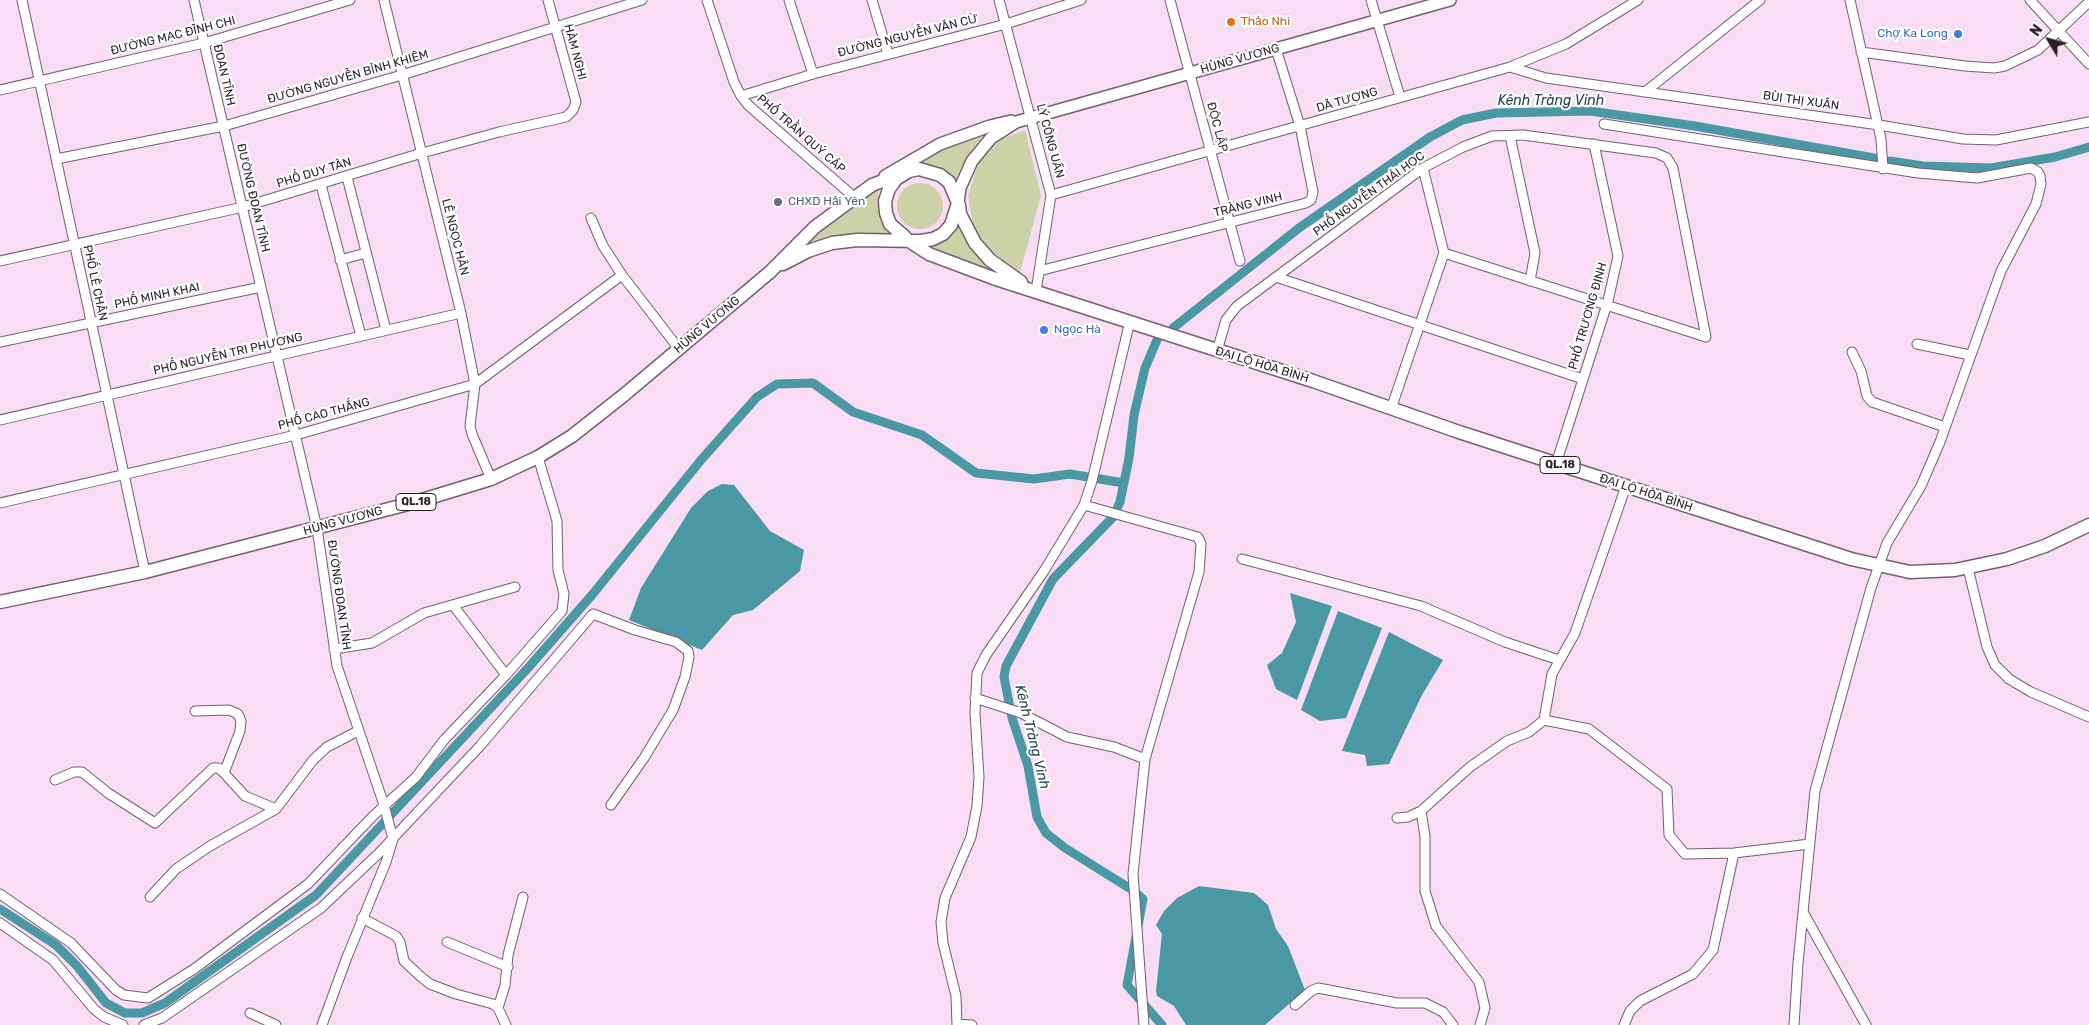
<!DOCTYPE html>
<meta charset="utf-8">
<style>
body{margin:0}
#map{position:relative;width:2089px;height:1025px;overflow:hidden;background:#f8ddf4;font-family:Rubik,sans-serif}
canvas{display:block}
.north{position:absolute;left:2024px;top:15px;width:50px;height:50px;-webkit-text-stroke:4px #fff;paint-order:stroke;rotate:307deg;font-size:14px;font-weight:700;line-height:20px;text-align:center;color:#281e27}
.north::after{content:'';display:block;margin:auto;width:18px;height:22px;background:#281e27;clip-path:polygon(50% 0,100% 100%,50% 72%,0 100%)}
</style>
<div id="map">
<canvas width="2089" height="1025"></canvas>
<div class="north">N</div>
</div>
<script>
const c = document.querySelector('canvas').getContext('2d');
c.lineJoin = 'round';
function fillPath(path, color) { c.fillStyle = color; c.fill(path, 'evenodd'); }
const toPath = rows => new Path2D(rows.map(r => 'M' + r).join(''));
function strokePath(path, color, width, dash) { c.strokeStyle = color; c.lineWidth = width; c.lineCap = dash ? 'butt' : 'round'; c.setLineDash(dash || []); c.stroke(path); }
function label(font, color, halo, rows, align = 'center') {
  c.font = font + ' Rubik,sans-serif'; c.lineWidth = 4.5; c.setLineDash([]); c.textBaseline = 'middle'; c.strokeStyle = halo; c.fillStyle = color; for (const [text, x, y, turn = 0] of rows) {
    c.save(); c.translate(x, y); c.rotate((+turn || 0) * Math.PI / 180); c.textAlign = isNaN(turn) ? turn : align; if (halo) c.strokeText(text, 0, 0); c.fillText(text, 0, 0); c.restore();
  }
}
const green = toPath([
 [1025,130,1041,195,1020,273,995,257,981,240,973,225,968,196,978,163,985,154,1002,139],
 [985,133,971,150,954,182,919,163,950,146],
 '897 206a23 23 0 1 1 46 0a23 23 0 1 1-46 0Z',
 [879,186,878,202,887,233,853,233,820,240,807,245,805,243],
 [957,225,972,250,997,273,928,248,939,242]
]);
const water = toPath([
 [722,484,734,485,770,531,804,550,800,571,753,610,733,615,702,650,629,620,641,588,691,508,708,491],
 [1290,593,1332,606,1297,700,1276,689,1267,665,1282,653,1296,622],
 [1338,611,1382,628,1346,718,1320,721,1301,710],
 [1389,632,1443,660,1422,695,1389,764,1367,766,1365,755,1342,751],
 [1199,886,1254,893,1268,905,1276,929,1288,946,1305,990,1265,1025,1186,1025,1174,1006,1157,996,1156,991,1162,934,1156,925,1164,911,1177,898]
]);
const canal = toPath([
 [1890,161,1923,166,1991,168,2055,157,2089,147],
 [1173,328,1299,228,1430,137,1462,120,1496,113,1590,111,1695,126,1874,158],
 [1157,340,1145,368,1134,415,1129,458,1120,502,1114,516,1053,579,1006,666,1004,677,1012,718,1028,766,1037,817,1046,833,1065,848,1134,891,1143,899,1127,985,1162,1025],
 [0,909,56,945,77,966,106,1003,125,1013,142,1013,165,1003,316,895,528,668,592,595,701,460,757,397,777,384,813,383,853,412,922,435,976,473,1034,479,1070,474,1124,483]
]);
const minor = toPath([
 [22,0,145,572],
 [194,0,317,528,337,666,384,805,393,839,386,862,347,957,322,1025],
 [384,0,461,313,475,384,470,426,472,434,491,479],
 [707,0,734,82,741,96,748,105,854,197],
 [789,0,813,74],
 [872,0,888,54],
 [999,0,1051,195,1036,291],
 [1170,0,1240,261],
 [1371,0,1400,97],
 [1850,0,1881,139,1883,169],
 [2030,0,2089,64],
 [1861,52,1965,66,1994,68,2005,66,2038,50,2089,2],
 [1510,67,1546,78,1879,125,1963,139,1996,140,2089,122],
 [0,90,204,43,350,0],
 [1645,92,1760,0],
 [741,96,813,74,1006,24,1081,0],
 [1604,124,1918,173,1977,178,2031,168,2038,172,2040,176,2041,184,2036,204,2001,271,1940,442,1921,486,1887,543,1871,588,1815,791,1798,963,1794,1025],
 [1510,136,1535,253,1530,281],
 [56,159,224,126,402,75,642,0],
 [347,177,386,330],
 [321,185,361,336],
 [1051,195,1510,67,1566,44,1638,0],
 [591,218,603,246,622,275,679,349],
 [340,260,366,253],
 [0,261,243,207,422,153,499,132,566,117,573,110,576,102,548,0],
 [1039,271,1306,203,1311,200,1313,192,1300,126,1276,49],
 [1276,277,1583,379],
 [0,342,261,287],
 [1917,344,1970,355],
 [1217,351,1226,320,1237,306,1423,168,1463,147,1492,136,1523,135,1656,153,1667,158,1673,168,1706,337,1444,253],
 [1852,352,1861,371,1867,396,1872,402,1945,427],
 [1391,409,1444,253,1423,168],
 [0,420,461,313],
 [1556,464,1608,301,1618,256,1594,144],
 [0,503,296,435,475,384,622,275],
 [1084,505,1198,537,1201,544,1199,572,1145,759,1133,874,1144,1025],
 [1242,559,1421,606,1505,642,1559,660],
 [1968,568,1987,647,1995,665,2009,679,2031,692,2089,717],
 [453,605,506,675],
 [334,649,372,643,424,613,515,587],
 [975,698,1021,713,1067,737,1114,747,1145,759],
 [195,711,229,710,238,714,241,721,240,731,224,773,245,796,276,809],
 [1544,720,1589,729,1667,789,1669,835,1685,854,1734,853,1810,844],
 [55,780,74,772,82,772,108,793,155,823,213,768,219,768,224,773],
 [1421,811,1425,836,1425,891,1436,926,1479,982,1485,1008,1480,1025],
 [1397,818,1408,817,1421,811,1470,767,1507,741,1529,732,1544,720,1552,674,1575,633,1626,486],
 [0,894,71,943,116,990,124,995,148,998,194,969,308,884,373,816,416,777,444,740,506,675,562,611,564,594,558,570,557,521,538,457],
 [150,897,176,869,210,846,276,809,313,760,327,747,358,731],
 [1803,912,1866,1025],
 [362,918,396,936,400,942,404,961,420,976,430,984,456,994,493,1004,498,1008,506,1025],
 [0,923,53,960,94,1009,104,1017,123,1025],
 [447,942,508,967],
 [1295,1005,1311,991,1318,988,1397,1003,1425,1003,1443,1012,1453,1025],
 [498,1008,505,985,508,955,523,897],
 [250,1013,276,1025],
 [957,1024,972,1025],
 [144,1025,162,1018,321,908,379,853,480,746,593,614,635,630,676,642,688,651,689,657,685,677,673,710,644,758,611,805],
 [957,1025,956,996,943,943,941,922,945,898,971,837,977,806,979,777,975,713,977,673,986,655,1044,571,1084,505,1092,481,1130,321],
 [1624,1025,1630,1011,1640,1001,1693,974,1713,950,1734,853]
]);
const major = toPath([
 [885,176,940,144,990,126,1011,121],
 [958,203,960,188,972,161,991,138,1016,122,1450,0]
]);
const highway = toPath([
 [959,205,960,214,975,243,990,260,1021,282],
 [898,234,929,254,993,278,1313,381,1459,432,1851,559,1910,572,1955,570,2007,559,2045,546,2089,525],
 [783,264,808,251,832,243,857,240,921,241,933,239,943,234,951,225,958,203,949,182,940,175,919,169,909,171,896,179,889,189,885,201,886,213,890,224,905,237],
 [0,602,145,572,412,503,491,479,538,457,572,436,624,395,770,272,815,227,872,185,909,171]
]);
const markers = [
 [1231,22,5,"#e8710a"],
 [1958,34,5,"#3f7fe0"],
 [778,202,5,"#5c6f8a"],
 [1044,330,5,"#3f7fe0"]
];
const shields = [
 [1560,465,40],
 [416,502,40]
];
const shieldNames = [
 ["QL.18",1560,465],
 ["QL.18",416,502]
];
const foodNames = [
 ["Thảo Nhi",1241,22]
];
const shopNames = [
 ["Chợ Ka Long",1948,34],
 ["Ngọc Hà",1054,330,"left"]
];
const streetNames = [
 ["ĐƯỜNG MẠC ĐĨNH CHI",173,36,-14],
 ["ĐƯỜNG NGUYỄN VĂN CỪ",908,36,-14],
 ["HÀM NGHI",575,52,75],
 ["HÙNG VƯƠNG",1240,59,-16],
 ["ĐOAN TĨNH",224,75,77],
 ["ĐƯỜNG NGUYỄN BỈNH KHIÊM",348,77,-16],
 ["DÃ TƯỢNG",1347,100,-16],
 ["BÙI THỊ XUÂN",1801,101,8],
 ["ĐỘC LẬP",1217,127,75],
 ["PHỐ TRẦN QUÝ CÁP",801,134,41],
 ["LÝ CÔNG UẨN",1050,141,75],
 ["PHỐ DUY TÂN",314,173,-17],
 ["PHỐ NGUYỄN THÁI HỌC",1369,194,-36],
 ["ĐƯỜNG ĐOAN TĨNH",253,198,77],
 ["TRÀNG VINH",1248,205,-14],
 ["LÊ NGỌC HÂN",455,237,76],
 ["PHỐ LÊ CHÂN",95,283,78],
 ["PHỐ MINH KHAI",157,296,-12],
 ["PHỐ TRƯƠNG ĐỊNH",1588,316,-74],
 ["HÙNG VƯƠNG",707,325,-40],
 ["PHỐ NGUYỄN TRI PHƯƠNG",228,354,-13],
 ["ĐẠI LỘ HÒA BÌNH",1262,365,17],
 ["PHỐ CAO THẮNG",324,414,-15],
 ["ĐẠI LỘ HÒA BÌNH",1646,493,18],
 ["HÙNG VƯƠNG",343,521,-15],
 ["ĐƯỜNG ĐOAN TĨNH",339,595,82]
];
const serviceNames = [
 ["CHXD Hải Yên",788,202]
];
const waterNames = [
 ["Kênh Tràng Vinh",1551,101],
 ["Kênh Tràng Vinh",1032,737,76]
];
fillPath(green, '#cbd2a7');
fillPath(water, '#4998a3');
strokePath(canal, '#4998a3', 9);
strokePath(minor, '#755e72', 11);
strokePath(major, '#755e72', 14);
strokePath(highway, '#755e72', 15);
strokePath(minor, '#fff', 9);
strokePath(major, '#fff', 11);
strokePath(highway, '#fff', 12);
for (const [x, y, r, color] of markers) { const dot = new Path2D(); dot.arc(x, y, r, 0, 2 * Math.PI); c.fillStyle = color; c.fill(dot); strokePath(dot, '#fff', 2); }
for (const [x, y, w] of shields) { const box = new Path2D(); box.roundRect(x - w / 2, y - 8.5, w, 17, 4); c.fillStyle = '#fff'; c.fill(box); strokePath(box, '#281e27', 1); }
label('bold 11px', '#281e27', null, shieldNames);
label('12px', '#c56008', '#fff', foodNames, 'left');
label('12px', '#366cbe', '#fff', shopNames, 'right');
label('12px', '#281e27', '#fff', streetNames);
label('12px', '#4e5e75', '#fff', serviceNames, 'left');
label('italic 14px', '#1f4449', '#fff', waterNames);
</script>
